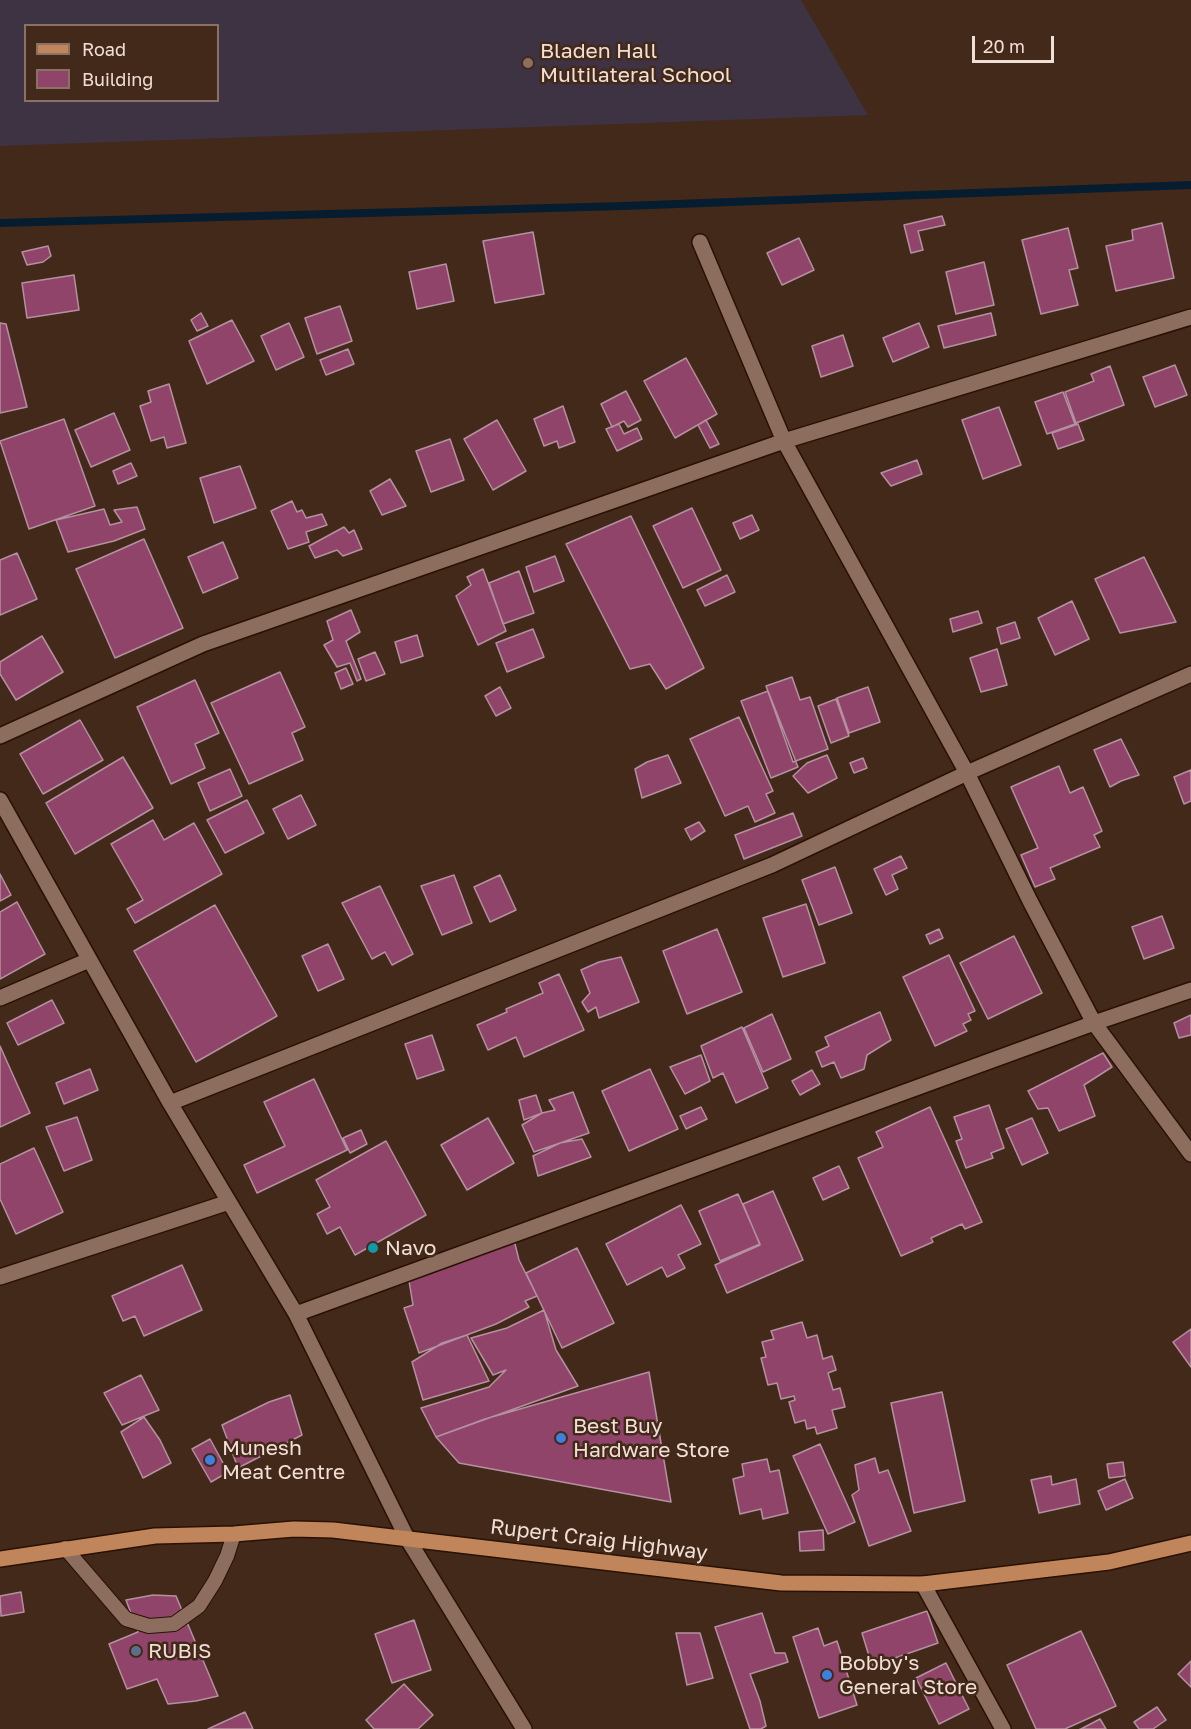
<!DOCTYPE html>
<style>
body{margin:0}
#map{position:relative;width:1191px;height:1729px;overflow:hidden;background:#43291a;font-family:"Golos Text",sans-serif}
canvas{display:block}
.legend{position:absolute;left:24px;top:24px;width:195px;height:78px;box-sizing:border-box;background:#43291a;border:2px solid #897265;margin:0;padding:8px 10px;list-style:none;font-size:18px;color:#f1dfd6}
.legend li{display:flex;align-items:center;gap:12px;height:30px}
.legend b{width:30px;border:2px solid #897265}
.scale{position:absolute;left:972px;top:36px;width:82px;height:27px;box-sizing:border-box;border:3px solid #f1dfd6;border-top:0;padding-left:8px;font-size:18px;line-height:21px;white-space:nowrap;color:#f1dfd6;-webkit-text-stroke:4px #43291a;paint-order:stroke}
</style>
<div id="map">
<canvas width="1191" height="1729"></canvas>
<ul class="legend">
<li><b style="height:8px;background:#c1855b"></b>Road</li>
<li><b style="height:16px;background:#91446a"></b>Building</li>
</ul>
<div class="scale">20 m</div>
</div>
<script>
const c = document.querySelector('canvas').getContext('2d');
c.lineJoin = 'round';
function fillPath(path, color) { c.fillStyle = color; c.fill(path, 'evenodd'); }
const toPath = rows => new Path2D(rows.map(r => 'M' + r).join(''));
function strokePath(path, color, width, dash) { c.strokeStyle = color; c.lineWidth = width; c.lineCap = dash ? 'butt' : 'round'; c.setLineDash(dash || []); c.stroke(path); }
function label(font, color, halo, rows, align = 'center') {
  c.font = font + ' "Golos Text",sans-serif'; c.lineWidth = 5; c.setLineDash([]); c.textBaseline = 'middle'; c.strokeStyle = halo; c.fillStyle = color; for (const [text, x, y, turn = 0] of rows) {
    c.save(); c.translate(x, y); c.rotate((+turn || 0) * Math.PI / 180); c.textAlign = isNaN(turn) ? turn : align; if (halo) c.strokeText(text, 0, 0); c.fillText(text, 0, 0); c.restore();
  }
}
const education = toPath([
 [0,0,801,0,868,115,0,146],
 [26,26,218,26,218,100,26,100]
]);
const stream = toPath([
 [0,223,623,206,1191,185]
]);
const building = toPath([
 [942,216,945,225,918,231,923,250,911,253,904,225,942,216],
 [1162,223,1174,278,1116,291,1106,246,1133,240,1132,230,1162,223],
 [1068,228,1078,268,1069,270,1078,305,1041,314,1022,240,1068,228],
 [533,232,544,294,495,303,483,241,533,232],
 [799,238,814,270,782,285,767,253,799,238],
 [48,246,51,256,43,262,27,265,22,252,48,246],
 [984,262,994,305,956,314,946,272,984,262],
 [446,264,454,301,417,309,409,272,446,264],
 [74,275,79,310,27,318,22,283,74,275],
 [340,306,352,341,317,354,305,318,340,306],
 [201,313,208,326,197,331,191,320,201,313],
 [991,313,996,335,944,348,938,326,991,313],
 [232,320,254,361,207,384,189,341,232,320],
 [0,323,6,324,27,407,0,413,0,323],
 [289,323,304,357,276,370,261,336,289,323],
 [919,323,929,347,893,362,883,338,919,323],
 [843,335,853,366,821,377,812,346,843,335],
 [348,349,354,364,326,375,320,360,348,349],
 [686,358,717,414,675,438,644,381,686,358],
 [1175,365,1187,395,1155,407,1143,377,1175,365],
 [1110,366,1124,405,1076,423,1065,392,1094,381,1091,374,1110,366],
 [169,384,186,443,167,448,164,437,151,441,140,406,151,402,148,391,169,384],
 [626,391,641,420,628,427,624,421,612,427,601,404,626,391],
 [1063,392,1075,424,1047,434,1035,402,1063,392],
 [563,406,575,442,559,448,557,441,544,446,534,419,563,406],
 [999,407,1021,465,983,479,962,420,999,407],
 [114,413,130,450,91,467,75,430,114,413],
 [64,419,95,506,29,529,0,441,64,419],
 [497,420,526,471,493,490,464,439,497,420],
 [706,420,719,444,710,448,698,425,706,420],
 [619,424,624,434,637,428,642,439,617,451,606,429,619,424],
 [1078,424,1084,440,1058,449,1052,433,1078,424],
 [450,439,464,480,431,492,416,451,450,439],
 [917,460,922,474,891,486,881,473,917,460],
 [131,463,137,476,118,484,113,471,131,463],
 [240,466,256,508,214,523,200,478,240,466],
 [390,479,406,506,382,515,370,491,390,479],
 [292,501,297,512,302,510,306,518,322,514,327,525,306,532,309,542,288,549,271,511,292,501],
 [137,507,145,529,114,541,68,552,56,520,104,509,110,525,122,522,114,510,137,507],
 [692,508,721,570,683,588,653,526,692,508],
 [752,515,759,530,740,539,733,523,752,515],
 [631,516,704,668,666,689,650,664,630,669,566,544,631,516],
 [344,527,349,533,354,530,362,549,343,556,337,550,315,558,309,546,344,527],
 [144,539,183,628,115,658,76,569,144,539],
 [223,542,238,578,203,593,188,557,223,542],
 [17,553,37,599,0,615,0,560,17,553],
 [555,556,564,581,534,592,526,567,555,556],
 [1144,557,1176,622,1120,633,1095,579,1144,557],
 [483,569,506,631,478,645,456,596,471,585,467,577,483,569],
 [519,571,534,613,503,624,489,583,519,571],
 [727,575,735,592,705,606,697,590,727,575],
 [1072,601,1089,639,1055,655,1038,618,1072,601],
 [351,610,360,632,346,641,361,679,357,681,350,663,337,667,324,645,333,640,327,621,351,610],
 [978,611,982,623,953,632,950,619,978,611],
 [1015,622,1020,638,1001,644,997,628,1015,622],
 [533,629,544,657,507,672,496,643,533,629],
 [417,635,423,656,401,663,395,642,417,635],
 [42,636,63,672,16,700,0,674,0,662,42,636],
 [997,649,1007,685,981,692,970,658,997,649],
 [375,652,385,674,366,681,358,659,375,652],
 [346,668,353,684,341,689,335,673,346,668],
 [280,672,305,727,292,733,303,760,249,784,211,703,280,672],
 [792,677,800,700,810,697,828,749,793,762,766,686,792,677],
 [195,680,219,733,195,744,205,768,171,784,137,707,195,680],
 [500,687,511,708,496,716,485,696,500,687],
 [868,687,880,722,849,733,837,698,868,687],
 [768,691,798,767,771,778,741,701,768,691],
 [836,699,849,736,831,743,818,706,836,699],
 [739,717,773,791,766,794,775,813,755,822,748,806,725,816,690,739,739,717],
 [80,720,103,760,43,794,20,754,80,720],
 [1121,739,1139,775,1121,781,1110,787,1094,750,1121,739],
 [668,755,681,783,642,798,635,769,647,762,668,755],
 [827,755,837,778,808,793,793,776,807,763,827,755],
 [123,757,153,808,75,854,46,803,123,757],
 [863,758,867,768,854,773,850,763,863,758],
 [1059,766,1070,793,1083,787,1102,831,1094,835,1100,847,1050,868,1055,879,1035,887,1021,855,1038,848,1011,787,1059,766],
 [230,769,242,796,210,811,198,783,230,769],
 [1191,770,1191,801,1184,804,1174,777,1191,770],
 [301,795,316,825,288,839,273,809,301,795],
 [247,800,264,833,225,853,207,820,247,800],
 [793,813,802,836,744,859,735,835,793,813],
 [153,820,164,840,194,823,222,874,135,923,127,909,143,900,111,844,153,820],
 [699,822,705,831,691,840,685,829,699,822],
 [901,856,907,868,892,875,898,889,886,895,874,869,901,856],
 [835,867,852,913,819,925,802,880,835,867],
 [0,874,11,895,0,901,0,874],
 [454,875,472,923,442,935,421,886,454,875],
 [500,875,516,910,490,922,474,887,500,875],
 [380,886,413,954,392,965,385,952,372,959,342,903,380,886],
 [17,902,45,954,0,979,0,912,17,902],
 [806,904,825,963,783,977,763,918,806,904],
 [215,905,277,1016,196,1062,134,951,215,905],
 [1162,916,1174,948,1144,959,1132,927,1162,916],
 [717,929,742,992,687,1014,663,951,717,929],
 [939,929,943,938,930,944,926,935,939,929],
 [1014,936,1042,993,988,1019,960,963,1014,936],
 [328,944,344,979,318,991,302,956,328,944],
 [949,955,975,1011,968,1014,971,1020,963,1024,967,1031,935,1046,903,977,949,955],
 [621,957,639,1002,599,1018,596,1007,588,1012,582,1002,590,993,581,970,599,962,621,957],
 [559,974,584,1030,524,1057,516,1037,488,1050,477,1025,507,1012,506,1009,543,993,539,983,559,974],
 [52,1000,64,1023,18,1045,7,1023,52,1000],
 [880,1012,891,1040,867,1055,864,1069,841,1078,834,1062,822,1067,816,1052,829,1046,825,1037,880,1012],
 [772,1014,791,1059,763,1072,744,1028,772,1014],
 [1191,1015,1191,1035,1179,1038,1174,1023,1191,1015],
 [742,1027,768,1088,736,1103,723,1073,713,1078,701,1046,742,1027],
 [432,1035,444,1070,417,1079,405,1044,432,1035],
 [0,1046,30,1113,0,1127,0,1046],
 [1103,1053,1112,1067,1084,1085,1095,1116,1059,1131,1048,1108,1038,1109,1028,1091,1103,1053],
 [701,1055,710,1081,685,1094,670,1067,701,1055],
 [90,1069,98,1090,64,1104,56,1083,90,1069],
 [650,1069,678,1129,629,1151,602,1091,650,1069],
 [812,1070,820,1084,800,1095,792,1081,812,1070],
 [314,1079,347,1150,257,1193,244,1165,285,1146,264,1102,314,1079],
 [573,1092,589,1133,534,1152,522,1125,542,1113,555,1110,549,1100,573,1092],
 [536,1095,542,1113,524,1120,519,1100,536,1095],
 [989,1105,1004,1148,991,1153,993,1158,966,1168,956,1141,962,1139,954,1117,989,1105],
 [701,1107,707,1119,686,1129,680,1116,701,1107],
 [930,1107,982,1222,965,1229,962,1224,931,1238,933,1242,901,1256,858,1158,883,1147,876,1132,930,1107],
 [77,1117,92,1160,64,1171,46,1127,77,1117],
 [488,1118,514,1163,467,1190,441,1145,488,1118],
 [1032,1118,1048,1153,1022,1165,1006,1129,1032,1118],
 [361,1130,367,1144,350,1153,343,1138,361,1130],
 [582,1139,591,1157,538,1176,533,1156,560,1143,582,1139],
 [386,1141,426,1215,355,1255,340,1227,327,1234,317,1214,330,1207,316,1180,386,1141],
 [34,1148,63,1212,16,1234,0,1199,0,1164,34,1148],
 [839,1166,849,1188,823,1200,813,1178,839,1166],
 [773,1191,803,1260,727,1293,715,1265,760,1245,743,1204,773,1191],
 [738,1194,760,1244,720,1261,699,1211,738,1194],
 [681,1205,701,1244,678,1255,685,1268,667,1277,662,1267,627,1285,606,1244,681,1205],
 [514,1240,519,1260,537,1296,525,1301,529,1307,496,1324,419,1353,404,1308,413,1305,409,1281,514,1240],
 [577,1248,614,1323,562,1348,526,1273,577,1248],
 [182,1265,202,1310,144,1336,135,1316,123,1321,112,1296,182,1265],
 [544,1310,556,1350,578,1386,436,1437,421,1408,489,1387,506,1370,493,1375,471,1338,507,1328,544,1310],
 [802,1322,807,1338,817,1335,823,1359,832,1356,836,1370,828,1373,833,1390,840,1388,845,1407,832,1410,837,1428,817,1434,815,1427,807,1429,805,1420,795,1423,789,1402,795,1400,794,1396,781,1399,777,1383,768,1385,761,1358,766,1357,762,1342,774,1339,771,1331,802,1322],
 [1191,1329,1191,1367,1173,1342,1191,1329],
 [467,1335,489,1381,423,1400,412,1362,442,1343,467,1335],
 [649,1372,671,1502,459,1463,436,1437,485,1419,649,1372],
 [141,1375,159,1410,122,1425,104,1393,141,1375],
 [942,1392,965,1501,914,1513,891,1403,942,1392],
 [290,1395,302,1435,238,1468,222,1425,269,1402,290,1395],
 [144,1417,160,1440,171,1463,143,1478,121,1432,144,1417],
 [210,1439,228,1472,211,1482,192,1449,210,1439],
 [820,1444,855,1522,828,1534,793,1456,820,1444],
 [875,1458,879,1473,888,1470,911,1531,869,1546,852,1495,859,1490,855,1465,875,1458],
 [767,1459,770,1472,779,1470,788,1513,763,1519,761,1509,740,1514,733,1479,744,1476,742,1464,767,1459],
 [1123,1462,1125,1476,1109,1478,1107,1464,1123,1462],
 [1051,1476,1052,1485,1076,1479,1080,1504,1039,1513,1031,1480,1051,1476],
 [1125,1479,1133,1498,1106,1510,1098,1491,1125,1479],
 [823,1530,824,1550,800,1551,799,1532,823,1530],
 [21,1592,24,1612,1,1616,0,1596,21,1592],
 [153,1595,176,1596,218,1696,196,1701,168,1704,157,1679,127,1689,109,1644,138,1632,126,1600,153,1595],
 [927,1611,938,1643,872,1666,862,1633,927,1611],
 [762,1613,775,1653,785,1653,788,1662,750,1674,760,1701,766,1726,761,1729,750,1729,715,1627,762,1613],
 [414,1620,431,1670,392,1683,375,1634,414,1620],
 [818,1628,824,1646,837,1641,857,1705,819,1718,793,1637,818,1628],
 [1081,1631,1116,1706,1065,1729,1036,1729,1007,1665,1081,1631],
 [676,1633,700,1633,713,1678,687,1685,676,1633],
 [1191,1661,1191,1687,1178,1674,1191,1661],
 [946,1663,969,1709,939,1724,916,1678,946,1663],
 [404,1684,433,1715,418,1729,374,1729,366,1720,404,1684],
 [1157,1707,1166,1720,1153,1729,1139,1729,1134,1722,1157,1707],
 [245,1712,253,1729,208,1729,245,1712],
 [1100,1719,1106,1729,1080,1729,1081,1729,1100,1719]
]);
const lane = toPath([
 [65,1548,126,1619,149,1626,174,1624,199,1606,215,1581,227,1556,234,1534]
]);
const street = toPath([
 [700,242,784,441,967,773,1030,901,1094,1023,1191,1154],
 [0,736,203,644,784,441,1191,317],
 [0,800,170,1103,296,1314,407,1538,524,1729],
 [0,998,89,960],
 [170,1103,772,865,967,773,1191,674],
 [0,1277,229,1202],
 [296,1314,1094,1023,1191,990],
 [923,1584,1003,1729]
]);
const primary = toPath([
 [0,1559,155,1536,234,1534,294,1529,333,1530,781,1583,923,1584,1109,1562,1191,1543]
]);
const markers = [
 [528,63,6,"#8d6e63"],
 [373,1248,6,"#0f9aa8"],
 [561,1438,6,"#3f7fe0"],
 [210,1460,6,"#3f7fe0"],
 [136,1651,6,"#5c6f8a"],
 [827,1675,6,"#3f7fe0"]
];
const poiNames = [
 ["Bladen Hall",540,51],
 ["Multilateral School",540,75],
 ["Navo",385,1248],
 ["Best Buy",573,1426],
 ["Hardware Store",573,1450],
 ["Munesh",222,1448],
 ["Meat Centre",222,1472],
 ["RUBIS",148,1651],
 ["Bobby's",839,1663],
 ["General Store",839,1687]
];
const streetNames = [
 ["Rupert Craig Highway",599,1540,7]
];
fillPath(education, '#3e3342');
strokePath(stream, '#051d2f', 8);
fillPath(building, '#91446a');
strokePath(building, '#b491a0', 1.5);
strokePath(lane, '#291104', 16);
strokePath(street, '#291104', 18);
strokePath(primary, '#291104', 18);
strokePath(lane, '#8d6e5e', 14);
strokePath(street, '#8d6e5e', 15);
strokePath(primary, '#c1855b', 15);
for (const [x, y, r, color] of markers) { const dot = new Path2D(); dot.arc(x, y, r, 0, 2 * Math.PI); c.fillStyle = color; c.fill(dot); strokePath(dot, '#43291a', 2); }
label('21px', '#f1dfd6', '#43291a', poiNames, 'left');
label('21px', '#f1dfd6', '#43291a', streetNames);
</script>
